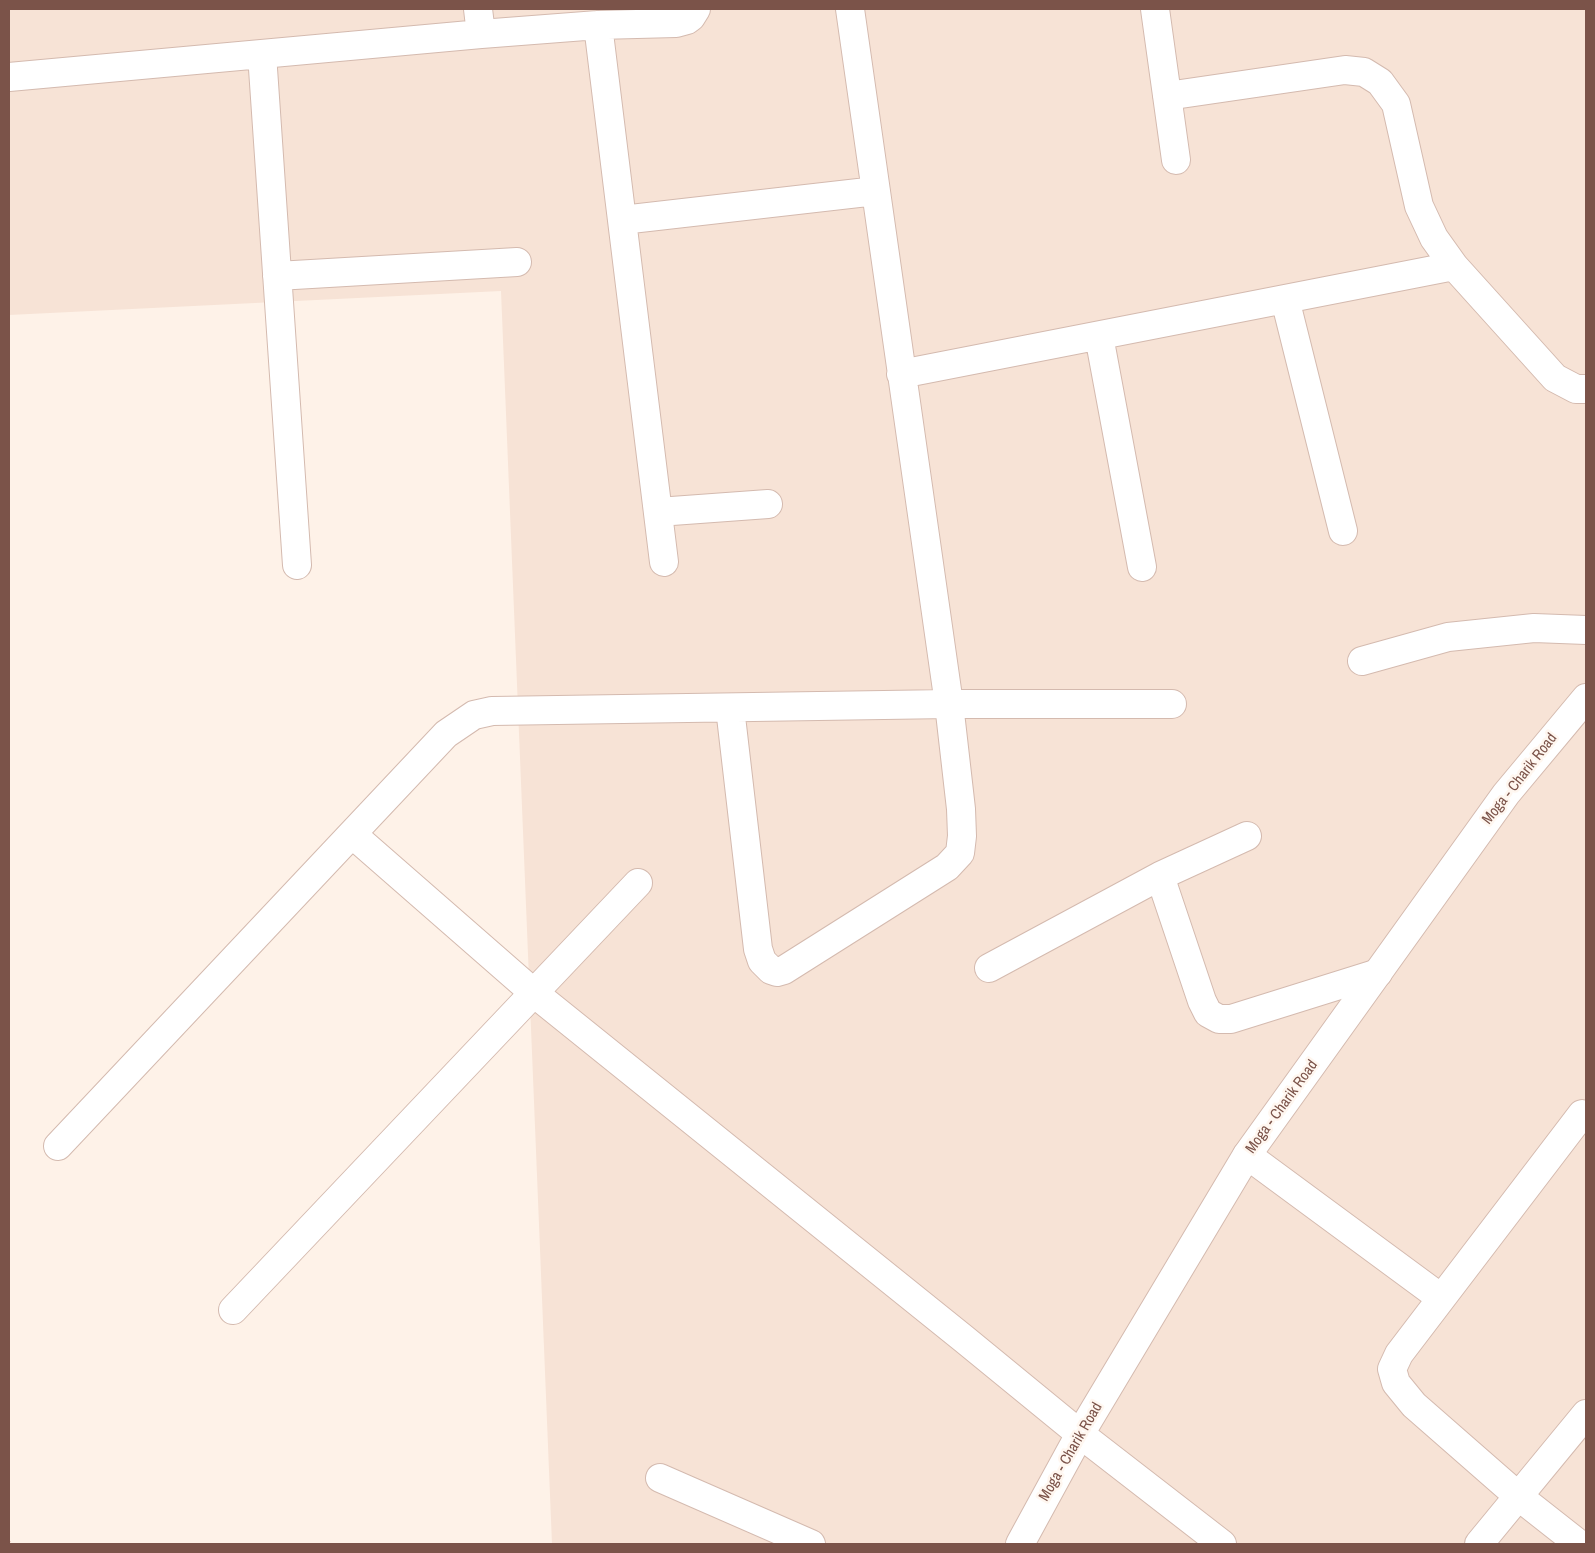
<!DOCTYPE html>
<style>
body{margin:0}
#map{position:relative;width:1595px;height:1553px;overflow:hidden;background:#fef2e8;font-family:"Archivo Narrow",sans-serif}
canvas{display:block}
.frame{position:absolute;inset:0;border:10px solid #7b5349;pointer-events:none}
</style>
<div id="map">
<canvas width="1595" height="1553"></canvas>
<div class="frame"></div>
</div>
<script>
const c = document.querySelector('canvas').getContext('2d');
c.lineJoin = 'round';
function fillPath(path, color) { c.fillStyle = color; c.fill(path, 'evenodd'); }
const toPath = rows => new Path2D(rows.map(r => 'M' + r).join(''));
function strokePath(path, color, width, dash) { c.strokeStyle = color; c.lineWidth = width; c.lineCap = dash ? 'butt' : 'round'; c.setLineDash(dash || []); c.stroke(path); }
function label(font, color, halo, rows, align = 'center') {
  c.font = font + ' "Archivo Narrow",sans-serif'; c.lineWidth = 5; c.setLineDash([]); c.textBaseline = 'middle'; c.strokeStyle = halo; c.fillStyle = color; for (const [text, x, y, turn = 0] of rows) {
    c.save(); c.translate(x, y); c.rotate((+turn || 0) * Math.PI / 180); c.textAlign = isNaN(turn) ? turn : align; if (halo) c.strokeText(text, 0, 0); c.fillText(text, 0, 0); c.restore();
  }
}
const residential = toPath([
 [9,9,1586,9,1586,1544,552,1544,501,291,9,315]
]);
const path = toPath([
 [9,1542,11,1544]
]);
const minor = toPath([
 [478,9,481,34],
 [1155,9,1176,160],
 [598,25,664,562],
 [262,54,297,565],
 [9,77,481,34,598,25,676,23,687,20,691,17,696,9],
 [1167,96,1345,70,1364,72,1380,82,1396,104,1419,206,1434,238,1454,266,1555,378,1576,389,1586,389],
 [622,220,876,191],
 [277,276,517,262],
 [1285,299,1343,531],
 [1099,336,1142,567],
 [901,374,1454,266],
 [658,512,768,504],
 [1362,661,1448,637,1534,628,1586,630],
 [730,708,758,949,762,961,771,970,777,972,784,970,947,867,960,853,962,836,961,809,949,704,850,9],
 [352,834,534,993,964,1339,1080,1434,1222,1544],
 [1160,876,1202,1001,1208,1013,1219,1019,1231,1019,1378,973],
 [989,968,1160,876,1247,836],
 [58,1146,446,734,474,715,492,711,949,704,1172,704],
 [1247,1155,1441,1298],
 [233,1310,638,883],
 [660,1478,811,1544],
 [1479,1544,1586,1414],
 [1579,1544,1518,1496,1414,1405,1396,1383,1392,1369,1399,1354,1582,1114]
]);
const tertiary = toPath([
 [1020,1544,1080,1434,1247,1155,1506,794,1586,698]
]);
const streetNames = [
 ["Moga - Charik Road",1520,779,-52],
 ["Moga - Charik Road",1282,1107,-54],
 ["Moga - Charik Road",1071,1452,-60]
];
fillPath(residential, '#f7e3d6');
strokePath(minor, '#d4baaf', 30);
strokePath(tertiary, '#d4baaf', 30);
strokePath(path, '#dcae9f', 3, [1, 4]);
strokePath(minor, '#fff', 28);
strokePath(tertiary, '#fff', 28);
label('15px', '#7b5349', '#fff7f0', streetNames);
</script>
